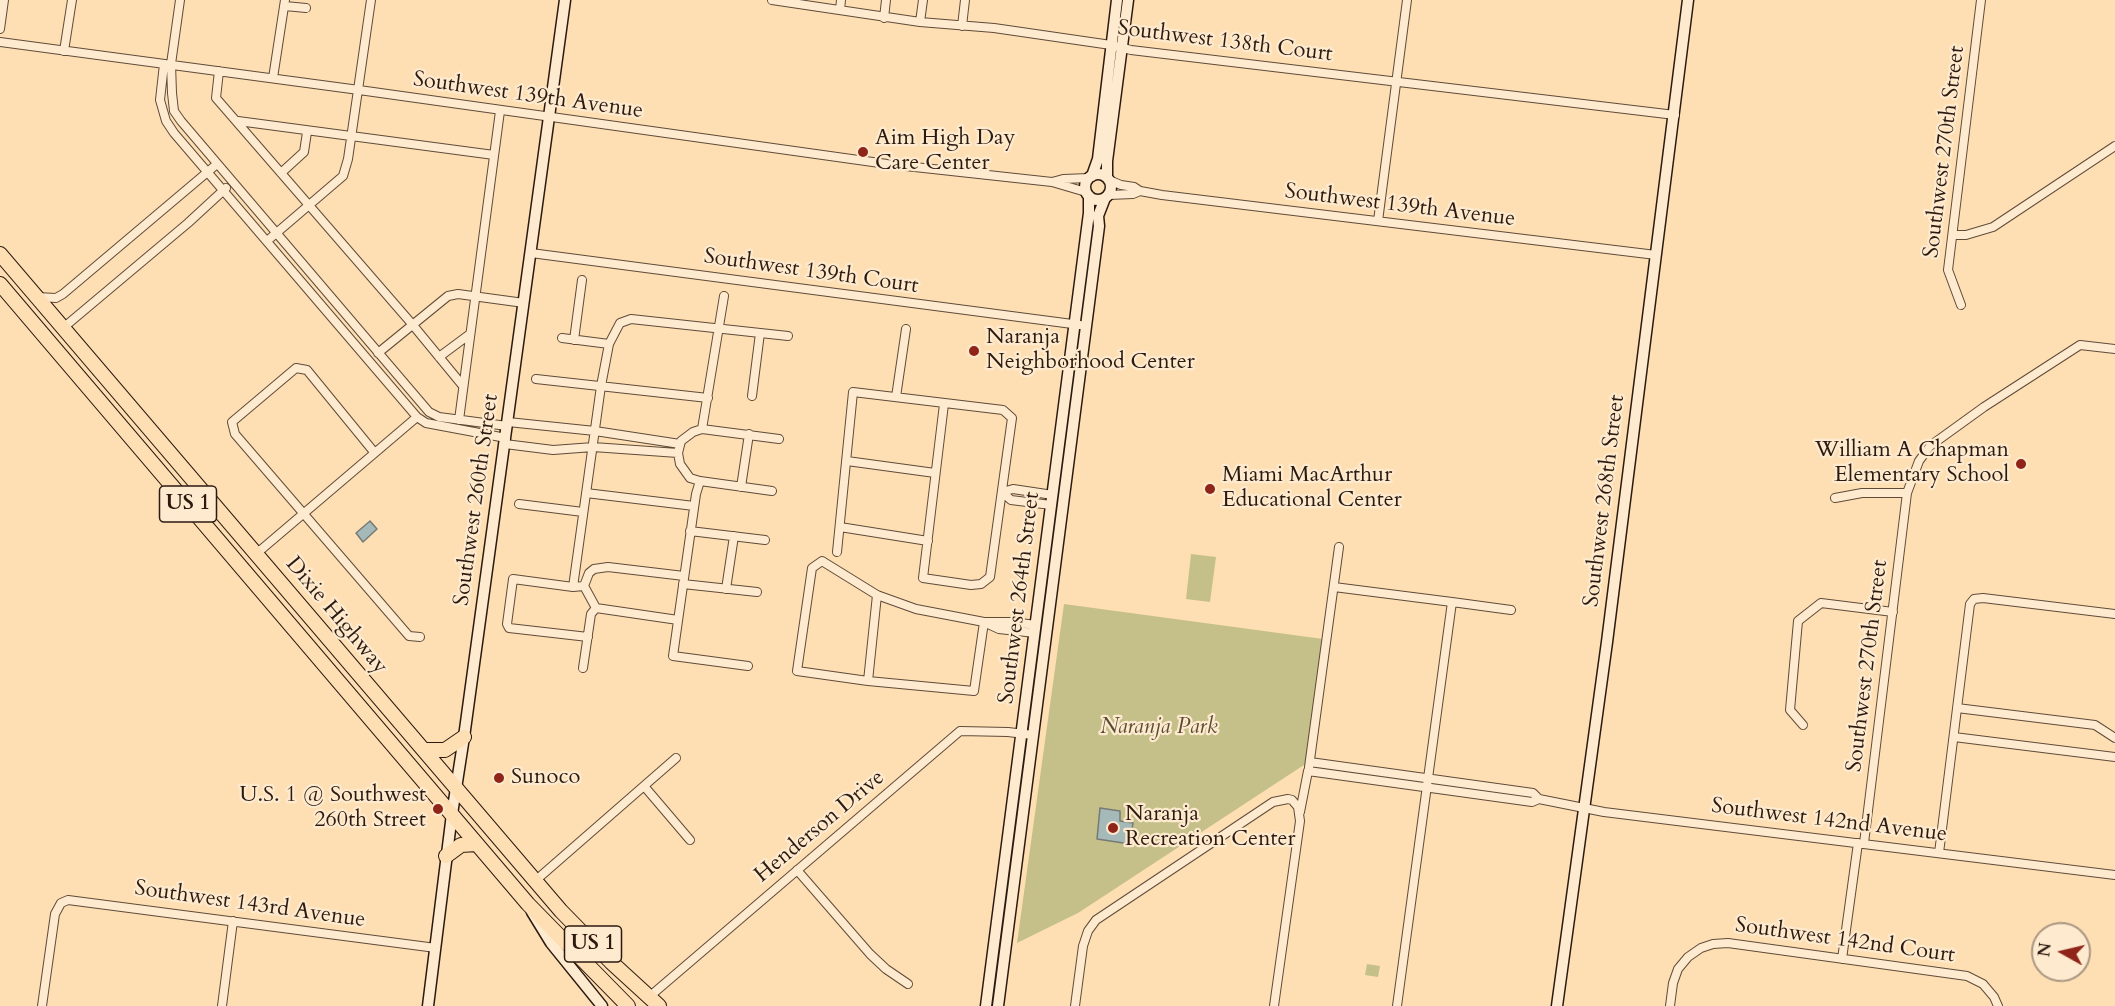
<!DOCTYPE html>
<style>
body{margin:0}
#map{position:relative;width:2115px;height:1006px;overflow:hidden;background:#fedfb4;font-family:Cardo,serif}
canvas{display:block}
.north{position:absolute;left:2031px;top:922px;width:60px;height:60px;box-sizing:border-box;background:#feeace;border:2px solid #aa9782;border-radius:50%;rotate:278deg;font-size:16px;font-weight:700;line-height:24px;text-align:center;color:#2c1a10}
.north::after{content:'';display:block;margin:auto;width:21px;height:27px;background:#8f2418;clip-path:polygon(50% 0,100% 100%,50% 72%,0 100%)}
</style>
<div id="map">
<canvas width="2115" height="1006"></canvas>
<div class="north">N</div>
</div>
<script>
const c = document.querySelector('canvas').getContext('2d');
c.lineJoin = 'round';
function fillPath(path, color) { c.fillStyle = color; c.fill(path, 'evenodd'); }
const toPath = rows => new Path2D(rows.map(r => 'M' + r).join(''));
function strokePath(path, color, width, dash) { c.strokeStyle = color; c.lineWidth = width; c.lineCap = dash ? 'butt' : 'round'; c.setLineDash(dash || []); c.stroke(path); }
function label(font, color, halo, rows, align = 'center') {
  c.font = font + ' Cardo,serif'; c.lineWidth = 4.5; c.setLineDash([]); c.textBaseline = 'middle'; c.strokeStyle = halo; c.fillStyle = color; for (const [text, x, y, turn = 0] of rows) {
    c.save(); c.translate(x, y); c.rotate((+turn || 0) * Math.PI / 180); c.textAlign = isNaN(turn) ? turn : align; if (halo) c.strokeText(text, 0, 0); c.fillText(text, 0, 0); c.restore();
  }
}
const green = toPath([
 [1191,554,1216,557,1210,602,1186,599],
 [1064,604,1323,639,1307,763,1078,913,1017,943],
 [1367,964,1380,966,1378,977,1365,975]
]);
const water = toPath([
 [370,521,377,529,363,542,356,533,370,521],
 [1100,808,1120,811,1120,821,1133,823,1130,844,1097,839,1100,808]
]);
const street = toPath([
 [180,0,171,64,172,93,174,111,181,121,429,412,439,417,507,426],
 [772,0,920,22,994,28,1111,45,1131,50,1675,115],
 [285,6,306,8],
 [840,10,841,0],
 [884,18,886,0],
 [920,22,923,0],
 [962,26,965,0],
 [0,29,4,0],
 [0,42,359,90,887,164,1052,182,1086,192],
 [64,51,72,0],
 [164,64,160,100,166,121,174,133,417,417,426,423,506,438],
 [219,71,216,98,412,324,463,386],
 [273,78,285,0],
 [238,121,494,155],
 [281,173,304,152,307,132],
 [1109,180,1121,185,1134,187,1140,191,1162,195,1656,255],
 [1052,182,1063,179,1089,178],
 [1109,195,1133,194,1140,191],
 [1378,221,1407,0],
 [1953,235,1966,235,1993,227,2115,146],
 [267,241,343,176,348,159,371,0],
 [531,253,1080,325],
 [37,297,56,298,63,294,217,164],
 [1961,305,1948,270,1981,0],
 [63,328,188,223,226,188],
 [562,338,609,344],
 [574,340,582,280],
 [378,353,448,296,458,294,524,303],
 [439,357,470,334],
 [536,379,708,398],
 [752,396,760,333],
 [896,397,906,329],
 [459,420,500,111],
 [508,422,595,431,680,444],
 [702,429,724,296],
 [505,444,553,450,593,447,678,453],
 [374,452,307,370,296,368,232,422,235,434,409,636,420,637],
 [847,461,935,473],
 [700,481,696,494,673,656,748,666],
 [741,487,749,434],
 [772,491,700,481,690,478,680,464,678,453,681,441,693,432,702,429,779,439],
 [1002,492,1011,500,1051,505],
 [1002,492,1013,489,1053,495],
 [586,493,694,506],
 [1835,498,1862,493,1907,493],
 [519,504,583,512],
 [840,527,928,541],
 [690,531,765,540],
 [837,552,853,392,1003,410,1012,418,990,577,981,584,971,585,923,578,944,404],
 [256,554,417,417],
 [683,584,757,592],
 [584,586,573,587,513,579,507,624,509,628,588,637],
 [573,587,601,386,609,344,620,323,631,319,788,336],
 [1334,587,1452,602],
 [726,589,734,536],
 [596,608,584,586,589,573,594,569,608,567,684,576],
 [596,608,678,620],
 [984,622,974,691,868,681,797,671,812,568,822,561,877,595,916,609,984,622,1012,622,1036,625],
 [986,623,999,629,1035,633],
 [583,668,591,614,596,608],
 [868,681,877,595],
 [1957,708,2095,725,2115,738],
 [1803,725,1790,710,1798,621,1821,603,1893,612],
 [1954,737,2115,757],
 [1309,767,1339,547],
 [644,786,690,840],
 [1539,799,1604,812,2115,875],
 [1300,812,1308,771,1532,802,1539,799,1533,793,1310,762],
 [1864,843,1907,493,1919,461,1930,446,1984,407,2080,345,2115,349],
 [1939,853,1970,604,1974,599,1983,598,2115,614],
 [797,870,870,954,886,969,908,984],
 [535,881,676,758],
 [1842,959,1858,843],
 [649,997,960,731,1008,732,1033,735],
 [42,1006,55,914,61,903,68,900,436,948],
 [222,1006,233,921],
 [1075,1006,1083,946,1088,931,1096,920,1273,802,1288,799,1292,800,1298,807,1300,821,1274,1006],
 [1397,1006,1452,602,1511,610],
 [1670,1006,1673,983,1678,969,1688,957,1701,948,1713,944,1728,943,1967,976,1983,984,1994,997,1998,1006]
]);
const secondary = toPath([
 '1085 187a13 13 0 1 1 26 0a13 13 0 1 1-26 0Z',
 [1092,176,1098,159,1117,0],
 [1107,177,1107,161,1128,0],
 [532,912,551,943,602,1006],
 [428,1006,452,814,464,737,565,0],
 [986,1006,1089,213,1089,196],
 [998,1006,1099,226,1098,216,1105,198],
 [1557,1006,1607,642,1688,0]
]);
const highway = toPath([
 [0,254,561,911,611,962,659,1006],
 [0,284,528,904,628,1006],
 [424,750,445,750,464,737],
 [446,856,461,845,477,844]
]);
const markers = [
 [863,152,6,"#8f2418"],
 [974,351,6,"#8f2418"],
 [2021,464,6,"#8f2418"],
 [1210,489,6,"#8f2418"],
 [499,778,6,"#8f2418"],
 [438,809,6,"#8f2418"],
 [1113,828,6,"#8f2418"]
];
const shields = [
 [188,504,57],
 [593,944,57]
];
const shieldNames = [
 ["US 1",188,504],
 ["US 1",593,944]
];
const streetNames = [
 ["Southwest 138th Court",1225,42,7],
 ["Southwest 139th Avenue",528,96,8],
 ["Southwest 270th Street",1945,152,-83],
 ["Southwest 139th Avenue",1400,206,7],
 ["Southwest 139th Court",811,272,8],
 ["Southwest 260th Street",477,500,-82],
 ["Southwest 268th Street",1605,501,-83],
 ["Southwest 264th Street",1020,598,-83],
 ["Dixie Highway",336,616,50],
 ["Southwest 270th Street",1868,666,-83],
 ["Southwest 142nd Avenue",1829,821,7],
 ["Henderson Drive",820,827,-40],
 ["Southwest 143rd Avenue",250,905,8],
 ["Southwest 142nd Court",1845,941,8]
];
const poiNames = [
 ["Aim High Day",875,139],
 ["Care Center",875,164],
 ["Naranja",986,338],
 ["Neighborhood Center",986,363],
 ["William A Chapman",2009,451,"right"],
 ["Elementary School",2009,476,"right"],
 ["Miami MacArthur",1222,476],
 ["Educational Center",1222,501],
 ["Sunoco",511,778],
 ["U.S. 1 @ Southwest",426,796,"right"],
 ["260th Street",426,821,"right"],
 ["Naranja",1125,815],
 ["Recreation Center",1125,840]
];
const parkNames = [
 ["Naranja Park",1159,728]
];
fillPath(green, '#c5c089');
fillPath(water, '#a5bab8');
strokePath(water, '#757a75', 1.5);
strokePath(street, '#604b39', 10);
strokePath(secondary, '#2c1a10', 13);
strokePath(highway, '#2c1a10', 16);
strokePath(street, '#feeace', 8);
strokePath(secondary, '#feeace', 10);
strokePath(highway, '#fedfb4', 14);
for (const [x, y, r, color] of markers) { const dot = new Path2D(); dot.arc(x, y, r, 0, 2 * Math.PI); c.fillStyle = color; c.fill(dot); strokePath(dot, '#feeace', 2); }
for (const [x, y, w] of shields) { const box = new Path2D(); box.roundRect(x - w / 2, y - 18, w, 36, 4.5); c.fillStyle = '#feeace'; c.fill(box); strokePath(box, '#2c1a10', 1.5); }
label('bold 21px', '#2c1a10', null, shieldNames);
label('22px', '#2c1a10', '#feeace', streetNames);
label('22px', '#2c1a10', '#feeace', poiNames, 'left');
label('italic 22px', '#5a4c34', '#feeace', parkNames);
</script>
